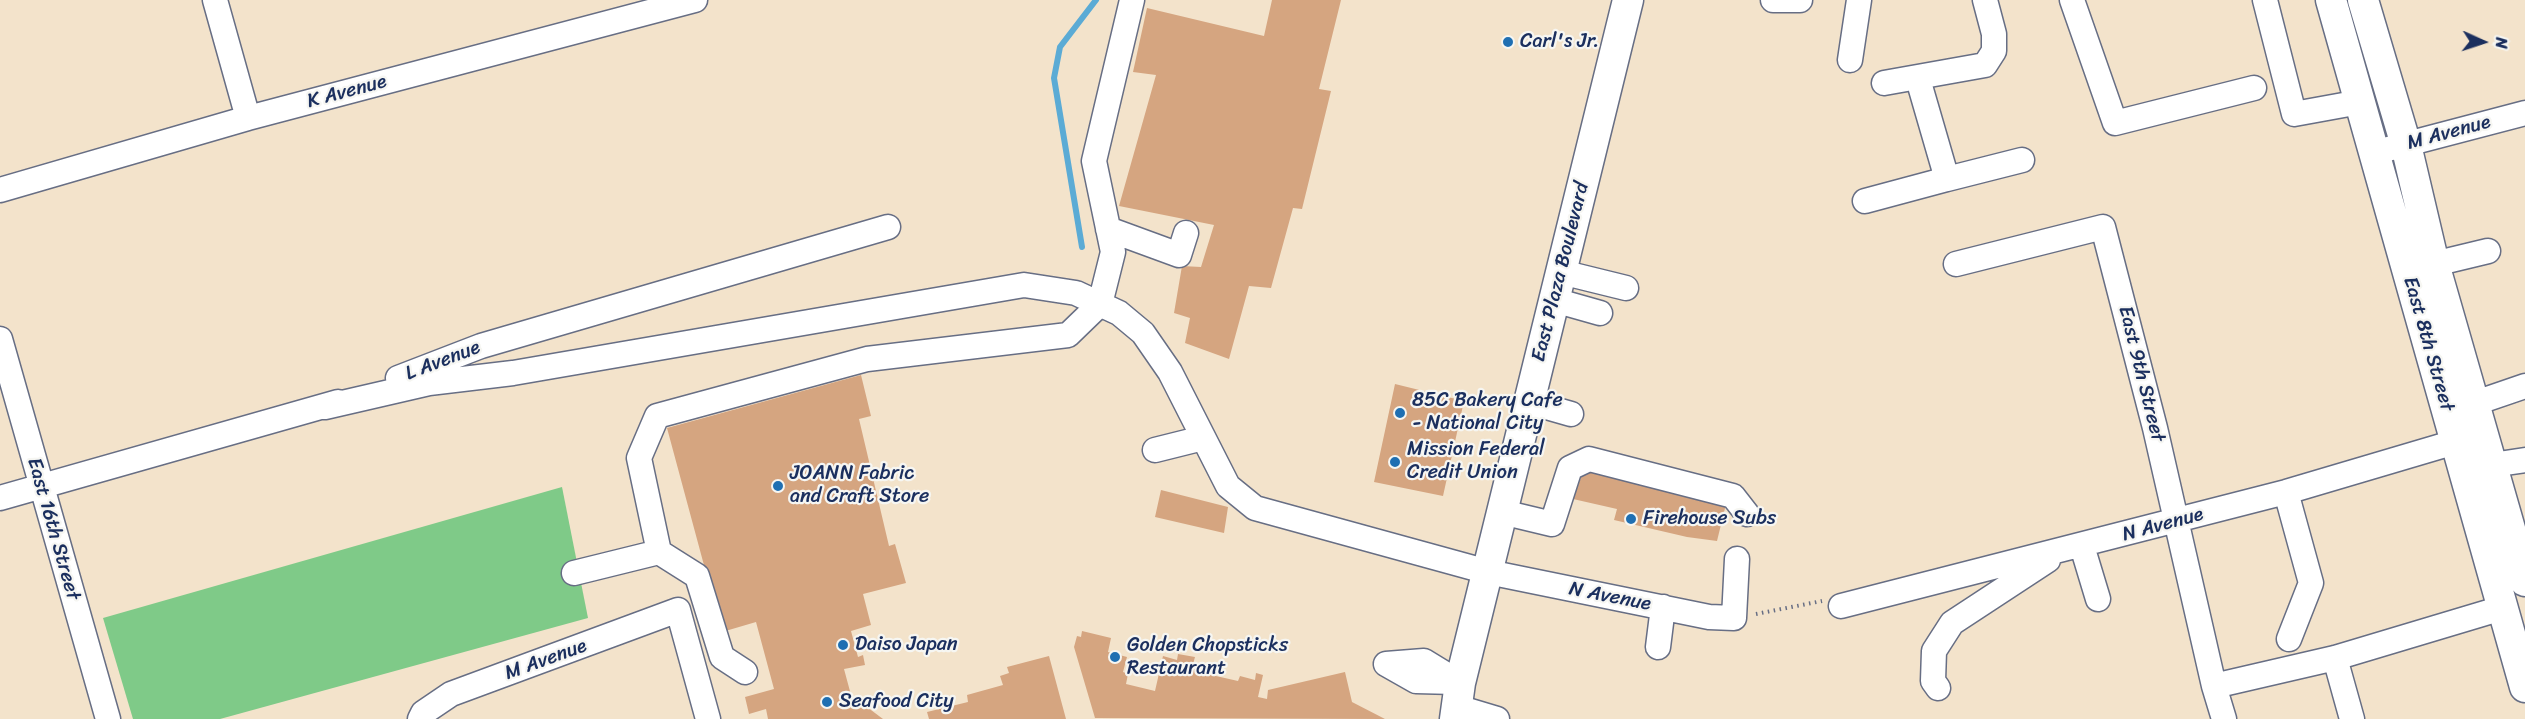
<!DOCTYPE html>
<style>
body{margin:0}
#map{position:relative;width:2525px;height:719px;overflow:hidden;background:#f3e3cb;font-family:Sriracha,sans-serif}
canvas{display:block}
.north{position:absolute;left:2453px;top:12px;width:60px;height:60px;-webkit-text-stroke:4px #f6f6f2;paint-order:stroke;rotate:93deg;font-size:16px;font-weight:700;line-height:24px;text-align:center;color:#1b2f5e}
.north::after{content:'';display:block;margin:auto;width:21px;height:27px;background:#1b2f5e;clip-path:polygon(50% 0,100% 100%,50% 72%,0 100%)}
</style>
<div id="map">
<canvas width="2525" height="719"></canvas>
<div class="north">N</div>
</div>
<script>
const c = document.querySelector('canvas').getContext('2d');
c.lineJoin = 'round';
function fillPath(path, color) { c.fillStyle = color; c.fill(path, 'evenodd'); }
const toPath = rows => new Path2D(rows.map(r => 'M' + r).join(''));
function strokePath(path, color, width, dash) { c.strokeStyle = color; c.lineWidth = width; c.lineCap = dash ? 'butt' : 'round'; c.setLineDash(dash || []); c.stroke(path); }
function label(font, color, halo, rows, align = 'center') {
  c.font = font + ' Sriracha,sans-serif'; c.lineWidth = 4.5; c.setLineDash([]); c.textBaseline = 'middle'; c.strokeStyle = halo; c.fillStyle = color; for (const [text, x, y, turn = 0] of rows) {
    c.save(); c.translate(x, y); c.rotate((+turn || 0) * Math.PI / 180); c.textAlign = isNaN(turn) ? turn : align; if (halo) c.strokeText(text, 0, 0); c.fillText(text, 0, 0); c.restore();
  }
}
const green = toPath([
 [562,487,588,618,220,719,133,719,103,618]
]);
const stream = toPath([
 [1082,247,1054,78,1060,47,1096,0]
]);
const building = toPath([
 [1272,0,1341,0,1319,89,1331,91,1302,209,1293,208,1271,288,1249,286,1229,359,1185,343,1190,318,1174,313,1182,266,1201,267,1214,225,1119,206,1156,75,1133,72,1147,8,1264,36],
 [861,375,871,416,859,419,889,546,895,544,906,583,863,594,871,625,851,631,858,657,863,655,865,665,844,669,851,695,883,719,768,719,766,709,749,714,745,697,774,689,756,622,722,632,667,428],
 [1395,384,1464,401,1443,496,1374,482],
 [1595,465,1727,500,1717,541,1687,537,1614,520,1617,509,1573,499,1582,475],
 [1161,490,1228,507,1224,533,1155,517],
 [1082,631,1111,638,1108,652,1127,657,1123,672,1128,674,1126,684,1155,691,1163,656,1177,660,1178,654,1195,657,1193,664,1208,667,1207,674,1238,681,1240,676,1255,680,1256,673,1263,675,1258,697,1267,699,1268,690,1345,672,1352,702,1385,719,1095,718,1074,647,1077,636,1081,637],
 [1049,656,1066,719,929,719,927,712,968,702,967,695,1003,685,1000,676,1009,673,1007,667]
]);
const path = toPath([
 [1756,614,1822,601]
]);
const minor = toPath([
 [215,0,248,118],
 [1773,0,1800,0],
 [2072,0,2115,123,2254,88],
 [2265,0,2294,114,2360,102],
 [1850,60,1859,0],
 [1884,83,1985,65,1994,51,1994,34,1985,0],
 [2388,149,2525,113],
 [1947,179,2022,160],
 [0,190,248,118,695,0],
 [1865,201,1947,179,1918,79],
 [1108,229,1179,255,1186,233],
 [1956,264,2103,227,2155,428,2214,686],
 [2434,264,2488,251],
 [1561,272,1626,288],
 [1554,300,1600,313],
 [0,339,108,719],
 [398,378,481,346,888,227],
 [1529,402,1571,414],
 [325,407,429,383,513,373,1024,285,1076,293,1119,313,1143,333,1170,372,1228,486,1255,508,1488,572,1709,617,1734,618,1737,559],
 [2458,409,2525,386],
 [1155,450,1203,438],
 [2492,465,2525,460],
 [2286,492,2311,583,2289,639],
 [0,498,338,402],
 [1502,512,1552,524,1570,468,1589,459,1733,496,1747,514],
 [2082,546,2098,599],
 [659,552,697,576,722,657,745,672],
 [574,573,659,552,639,458,657,416,867,359,1068,335,1100,304,1113,252,1094,161,1132,0],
 [1841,606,2286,492,2472,437],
 [1658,647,1663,607],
 [2335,658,2352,719],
 [1386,664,1424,661,1460,683],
 [1386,664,1416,681,1455,682],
 [1938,688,1933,681,1934,651,1952,623,2048,560],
 [1457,707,1497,719],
 [420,719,423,713,451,694,678,610,708,719],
 [2224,719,2214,686,2335,658,2502,608]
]);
const major = toPath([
 [2331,0,2525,687],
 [2363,0,2406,145,2434,264,2525,581],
 [1455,719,1460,683,1628,0]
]);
const markers = [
 [1508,42,6,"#1f6fb2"],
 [1400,413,6,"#1f6fb2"],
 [1395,462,6,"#1f6fb2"],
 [778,486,6,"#1f6fb2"],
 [1631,519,6,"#1f6fb2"],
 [843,645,6,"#1f6fb2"],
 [1115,657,6,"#1f6fb2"],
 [827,702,6,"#1f6fb2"]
];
const poiNames = [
 ["Carl's Jr.",1520,42],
 ["85C Bakery Cafe",1412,401],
 ["- National City",1412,424],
 ["Mission Federal",1407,450],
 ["Credit Union",1407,473],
 ["JOANN Fabric",790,474],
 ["and Craft Store",790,497],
 ["Firehouse Subs",1643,519],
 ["Daiso Japan",855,645],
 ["Golden Chopsticks",1127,646],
 ["Restaurant",1127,669],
 ["Seafood City",839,702]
];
const streetNames = [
 ["K Avenue",347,92,-15],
 ["M Avenue",2449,133,-15],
 ["East Plaza Boulevard",1561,272,-76],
 ["East 8th Street",2428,344,74],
 ["L Avenue",443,361,-21],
 ["East 9th Street",2141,374,76],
 ["N Avenue",2163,525,-15],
 ["East 16th Street",53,529,74],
 ["N Avenue",1610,597,11],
 ["M Avenue",546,660,-20]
];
fillPath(green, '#7fca88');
strokePath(stream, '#5babd5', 6);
fillPath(building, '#d5a580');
strokePath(minor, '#676e84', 27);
strokePath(major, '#676e84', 33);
strokePath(path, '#676e84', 4, [1.5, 4.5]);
strokePath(minor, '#fff', 24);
strokePath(major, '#fff', 30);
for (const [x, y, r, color] of markers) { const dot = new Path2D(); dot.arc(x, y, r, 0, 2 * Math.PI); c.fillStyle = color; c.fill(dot); strokePath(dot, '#f6f6f2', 2); }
label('20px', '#1b2f5e', '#f6f6f2', poiNames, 'left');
label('20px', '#1b2f5e', '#f6f6f2', streetNames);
</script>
